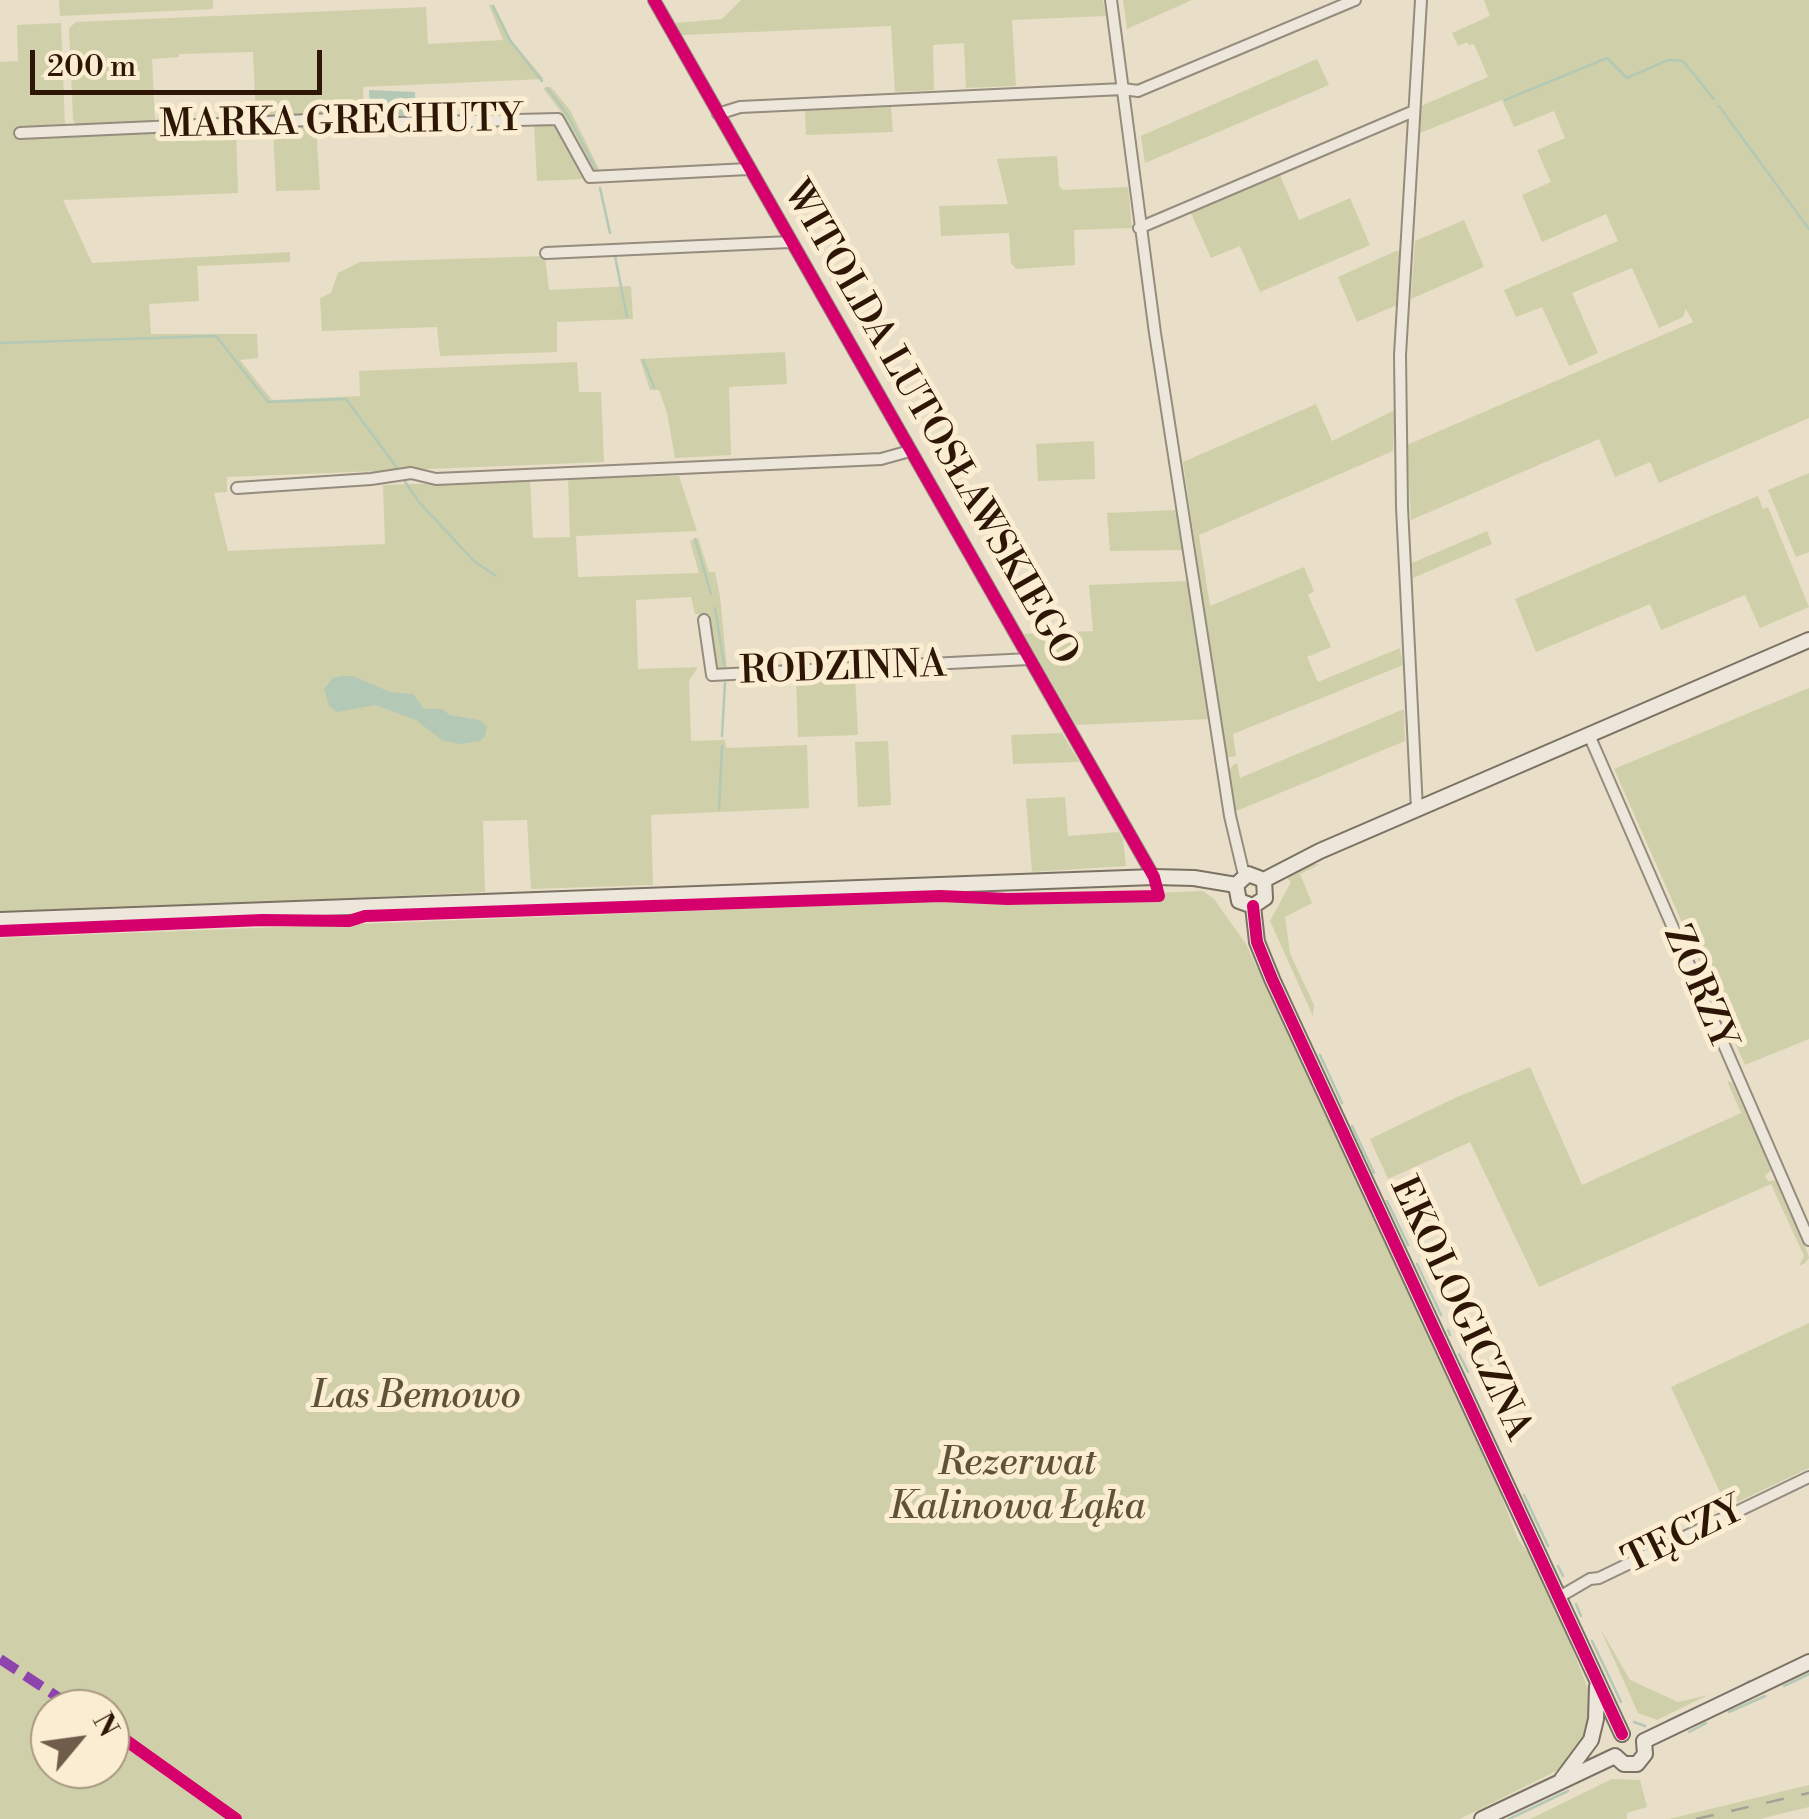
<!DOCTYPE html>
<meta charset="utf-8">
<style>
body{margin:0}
#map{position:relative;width:1809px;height:1819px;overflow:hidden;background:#e9dec7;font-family:"Libre Bodoni",serif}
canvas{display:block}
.north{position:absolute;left:30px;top:1689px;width:100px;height:100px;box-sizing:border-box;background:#faedd2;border:2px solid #a89780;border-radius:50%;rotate:61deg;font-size:28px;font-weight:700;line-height:40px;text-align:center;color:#2e1606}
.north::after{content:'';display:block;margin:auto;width:35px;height:45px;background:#6f5c4a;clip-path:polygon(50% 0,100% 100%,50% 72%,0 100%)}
.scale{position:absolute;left:30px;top:50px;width:292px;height:45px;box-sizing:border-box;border:5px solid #2e1606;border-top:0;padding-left:12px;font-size:30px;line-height:35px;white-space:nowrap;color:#2e1606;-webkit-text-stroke:8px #faedd2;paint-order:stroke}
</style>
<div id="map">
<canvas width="1809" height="1819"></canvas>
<div class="north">N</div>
<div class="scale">200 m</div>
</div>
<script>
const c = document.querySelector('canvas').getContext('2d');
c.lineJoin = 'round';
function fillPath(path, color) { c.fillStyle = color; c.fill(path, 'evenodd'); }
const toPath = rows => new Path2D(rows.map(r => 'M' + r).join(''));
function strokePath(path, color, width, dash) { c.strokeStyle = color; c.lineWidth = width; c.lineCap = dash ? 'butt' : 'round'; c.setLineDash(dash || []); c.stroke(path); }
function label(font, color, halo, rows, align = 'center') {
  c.font = font + ' "Libre Bodoni",serif'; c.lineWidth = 10; c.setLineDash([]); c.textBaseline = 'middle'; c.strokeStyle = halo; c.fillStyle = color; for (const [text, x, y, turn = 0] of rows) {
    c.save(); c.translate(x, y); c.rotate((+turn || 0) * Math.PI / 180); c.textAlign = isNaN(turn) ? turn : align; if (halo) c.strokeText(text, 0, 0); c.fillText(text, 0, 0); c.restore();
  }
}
const green = toPath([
 [59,0,213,0,213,9,60,16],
 [741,0,1103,0,1106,16,1012,20,1016,86,966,88,964,43,933,45,934,90,895,92,891,26,682,35,675,23,722,19],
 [1123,0,1192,0,1127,29],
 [1484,0,1809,0,1809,418,1659,483,1650,462,1615,477,1599,439,1411,520,1407,445,1693,322,1686,309,1683,317,1659,328,1632,268,1572,293,1598,353,1569,366,1542,307,1516,317,1504,290,1618,241,1606,214,1542,242,1522,195,1551,182,1537,150,1565,138,1554,111,1514,127,1502,100,1420,133,1421,106,1488,77,1474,44,1469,45,1467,42,1458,46,1452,33,1490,16],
 [489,5,494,5,512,41,544,79,363,87,364,116,256,117,253,52,179,54,179,57,152,59,155,121,77,126,73,120,69,28,76,22,426,7,428,44,503,40],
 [61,23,65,126,19,128,19,139,236,129,238,193,63,200,92,263,290,252,290,262,197,266,199,301,149,304,151,334,257,334,258,358,240,360,272,400,360,396,359,371,577,362,579,392,601,392,604,462,227,477,227,492,214,493,228,551,385,544,383,485,530,480,533,538,570,537,568,478,679,476,697,531,576,536,578,577,699,573,690,541,698,538,709,572,715,572,720,596,727,669,718,668,717,664,710,615,695,614,691,597,636,600,638,669,698,667,689,681,691,741,725,740,726,748,807,745,809,808,651,815,653,885,531,889,527,820,483,821,485,892,0,914,0,62,18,61,17,25],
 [1317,59,1329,85,1145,163,1141,136],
 [551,87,570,110,600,171,592,171,561,112,543,88],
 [891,107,893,132,806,135,805,111],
 [548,123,560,130,584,179,537,181,534,124],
 [316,125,320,190,276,191,273,128],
 [1057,156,1059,186,1063,190,1128,187,1132,228,1074,230,1075,265,1016,269,1011,263,1009,233,941,236,939,206,1008,204,997,159],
 [1279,173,1299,220,1350,198,1370,245,1260,292,1240,246,1211,258,1190,211],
 [1464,220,1484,267,1411,299,1415,241],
 [1396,251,1401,252,1397,305,1357,322,1338,277],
 [545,256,549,290,631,286,633,319,557,322,557,352,440,356,437,327,322,331,320,298,331,293,338,273,360,262],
 [785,352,787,384,729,387,731,455,675,458,667,413,659,390,650,390,640,359],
 [1316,404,1332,441,1395,410,1393,451,1199,535,1210,606,1304,567,1314,591,1308,595,1331,647,1307,657,1318,682,1400,648,1403,665,1233,734,1236,756,1226,758,1183,462],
 [1094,441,1095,479,1038,481,1036,444],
 [1809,473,1809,552,1796,557,1768,490],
 [1758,496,1763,509,1768,507,1809,607,1760,628,1745,595,1661,630,1650,604,1536,652,1515,599],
 [1177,510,1183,550,1110,551,1107,513],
 [1487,531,1492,544,1413,578,1412,563],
 [1187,581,1209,719,1076,725,1024,634,1093,631,1089,585],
 [855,676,858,735,798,737,796,679],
 [1809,688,1809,1039,1745,1065,1614,769],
 [1404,709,1405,741,1234,812,1228,772,1233,765,1237,763,1240,778],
 [1062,733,1079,762,1013,764,1011,735],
 [888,741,891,805,858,807,855,742],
 [1065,797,1068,836,1119,832,1123,839,1126,866,1032,872,1026,799],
 [1320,864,1300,874,1312,903,1285,917,1290,953,1314,1005,1313,1016,1270,921,1291,882,1287,878,1308,865],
 [1203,891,1214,899,1246,944,1489,1464,1518,1539,1534,1561,1554,1603,1589,1691,1591,1713,1587,1735,1562,1768,1460,1819,0,1819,0,938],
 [50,1709,110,1709,110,1769,50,1769],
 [1530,1067,1582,1185,1741,1113,1727,1081,1732,1082,1772,1169,1765,1176,1768,1181,1776,1180,1807,1251,1809,1258,1805,1263,1799,1266,1804,1256,1771,1184,1539,1287,1470,1142,1388,1179,1370,1139,1455,1098],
 [1809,1323,1809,1468,1727,1507,1671,1387],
 [1600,1628,1630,1680,1678,1702,1708,1695,1657,1720,1638,1713],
 [1612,1779,1640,1780,1647,1807,1627,1813,1627,1819,1530,1819],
 [1809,1785,1809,1807,1760,1819,1669,1819]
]);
const water = toPath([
 [369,90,415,92,416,116,370,115],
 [342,676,353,676,390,692,413,694,424,709,443,709,449,715,479,720,487,726,485,736,480,741,460,744,443,741,416,720,375,705,337,712,329,706,324,689,333,678]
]);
const stream = toPath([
 [493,6,509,39,542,81],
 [547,88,567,114,597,171],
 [1505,100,1607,58,1627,78,1668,60,1683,61,1714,99],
 [1719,106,1809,229],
 [600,188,610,233],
 [615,256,627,317],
 [0,343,216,336,268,402,346,399,397,468],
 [643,360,654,387],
 [404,480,419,502,474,561,496,576],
 [695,539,711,594],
 [715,608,724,665],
 [722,736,725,683],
 [719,809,722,746],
 [1320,1055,1342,1103],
 [1352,1126,1374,1173],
 [1387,1201,1408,1245],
 [1417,1264,1441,1315],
 [1448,1330,1450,1335],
 [1459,1354,1468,1372],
 [1524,1495,1548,1546],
 [1558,1566,1563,1576],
 [1576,1604,1581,1616],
 [1592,1641,1621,1702],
 [1742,1686,1749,1681],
 [1784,1686,1809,1674],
 [1729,1712,1765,1696],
 [1667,1721,1711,1701],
 [1634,1722,1645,1726],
 [1689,1732,1706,1723],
 [1509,1819,1568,1791]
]);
const street = toPath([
 [654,0,1154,877],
 [1111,0,1155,333,1230,816,1244,875],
 [718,114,740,107,1123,89,1138,91,1355,0],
 [20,133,332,119,396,123,558,119,590,177,748,169],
 [1139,228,1414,111],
 [546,253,790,242],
 [237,488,371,479,411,473,436,479,881,459,910,451],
 [704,620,712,675,1029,659],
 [1589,735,1809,1240],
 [1417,810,1402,507,1400,355,1421,0],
 [1561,1596,1590,1579,1599,1578,1809,1477]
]);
const secondary = toPath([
 [1264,880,1320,851,1809,640],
 [1236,885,1248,874,1264,880],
 [1236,885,1239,901,1253,906],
 [1253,906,1257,942,1272,979,1622,1734],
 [1253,906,1265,898,1264,880],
 [0,920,1154,877,1194,878,1236,885],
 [1644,1741,1809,1662],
 [1615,1756,1624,1764,1637,1764,1645,1754,1644,1741],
 [1562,1779,1591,1740,1596,1719,1597,1686],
 [1482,1819,1615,1756]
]);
const rail = toPath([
 [1696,1819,1809,1793]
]);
const quiet = toPath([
 [0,1659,76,1709]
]);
const cycleway = toPath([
 [1253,906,1257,942,1272,979,1622,1734],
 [0,931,262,920,349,921,365,916,941,896,1007,899,1159,896,1154,877,654,0],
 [110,1729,236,1819]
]);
const streetNames = [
 ["MARKA GRECHUTY",341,124,-1],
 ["WITOLDA LUTOSŁAWSKIEGO",929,424,60],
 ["RODZINNA",843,670,-2],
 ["ZORZY",1698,988,67],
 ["EKOLOGICZNA",1459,1309,65],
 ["TĘCZY",1684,1537,-26]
];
const parkNames = [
 ["Las Bemowo",416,1398],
 ["Rezerwat",1017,1465],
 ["Kalinowa Łąka",1017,1509]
];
fillPath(green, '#cfd0a9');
fillPath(water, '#b4c8b6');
strokePath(stream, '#b4c8b6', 2.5);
strokePath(street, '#958c7e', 14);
strokePath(secondary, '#7b7264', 18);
strokePath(street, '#ece6db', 10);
strokePath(secondary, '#ece6db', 14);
strokePath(rail, '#a7a096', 2.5, [18, 18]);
strokePath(quiet, '#8e44ad', 10, [20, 10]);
strokePath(cycleway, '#d6006c', 12);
label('38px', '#2e1606', '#faedd2', streetNames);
label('italic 38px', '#5f5337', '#faedd2', parkNames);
</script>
